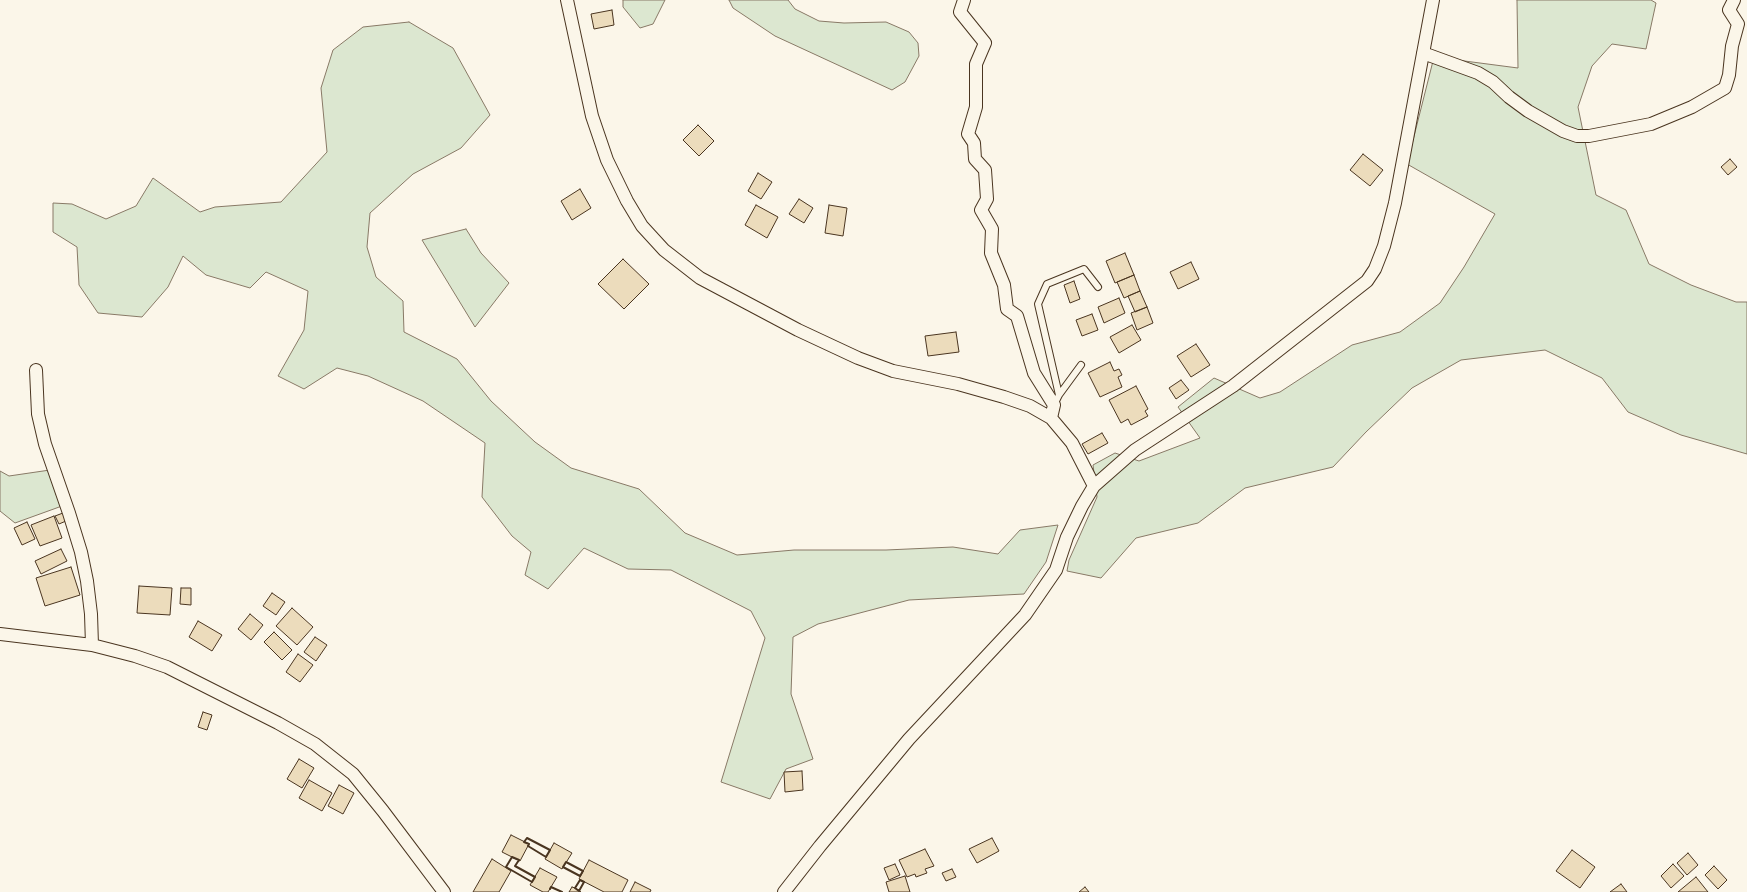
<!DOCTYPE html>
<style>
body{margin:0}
canvas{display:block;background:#fbf6e9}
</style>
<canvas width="1747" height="892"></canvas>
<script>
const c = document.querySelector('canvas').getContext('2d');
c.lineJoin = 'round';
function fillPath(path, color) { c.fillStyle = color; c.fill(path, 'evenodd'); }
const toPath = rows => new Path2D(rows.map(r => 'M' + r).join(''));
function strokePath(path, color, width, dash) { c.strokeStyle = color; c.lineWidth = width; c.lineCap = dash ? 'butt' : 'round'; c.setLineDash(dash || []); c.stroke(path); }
const green = toPath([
 [623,0,665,0,653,24,640,28,623,7,623,0],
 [729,0,788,0,795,9,819,21,844,23,886,22,909,32,918,43,919,56,905,82,892,90,775,36,733,8,729,0],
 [1517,0,1651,0,1656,3,1646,49,1612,44,1592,66,1578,107,1596,195,1626,210,1649,264,1691,285,1736,302,1747,302,1747,454,1681,435,1628,412,1602,378,1545,350,1461,360,1412,388,1366,432,1333,467,1245,488,1198,523,1136,538,1101,578,1067,571,1069,560,1097,497,1093,465,1115,453,1139,461,1200,438,1178,407,1214,378,1260,398,1280,392,1352,345,1400,332,1440,303,1464,267,1495,214,1407,164,1434,57,1518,68,1517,0],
 [409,22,453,48,490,115,461,148,413,174,370,213,367,247,376,277,403,301,404,332,457,359,491,401,535,442,571,468,639,489,685,533,737,555,794,550,886,550,953,547,998,554,1020,530,1058,525,1046,562,1024,594,909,600,818,624,793,637,791,694,813,759,786,769,770,799,721,782,765,638,751,611,671,570,628,569,584,548,548,589,525,575,531,552,512,536,482,497,485,443,423,401,368,376,337,368,304,389,278,376,304,330,308,291,266,272,250,288,206,275,183,256,168,287,142,317,98,313,79,285,77,247,53,232,53,203,72,204,106,219,136,206,153,178,200,212,215,207,281,202,327,152,321,88,333,50,363,27,409,22],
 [466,229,481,253,509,283,475,327,422,240,466,229],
 [50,470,62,506,15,523,0,511,0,471,9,476,50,470]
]);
const building = toPath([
 [612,10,614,25,594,29,591,14,612,10],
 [698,125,714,141,699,156,683,140,698,125],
 [1363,154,1383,170,1370,186,1350,170,1363,154],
 [1730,159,1737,167,1728,175,1721,167,1730,159],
 [758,173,772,182,761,199,748,191,758,173],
 [580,189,591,208,572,220,561,201,580,189],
 [799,199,813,208,804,223,789,214,799,199],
 [756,205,778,217,767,238,745,225,756,205],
 [829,205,847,208,843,236,825,233,829,205],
 [1125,253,1134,275,1115,283,1106,261,1125,253],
 [623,259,649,284,624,309,598,284,623,259],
 [1191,262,1199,279,1178,289,1170,272,1191,262],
 [1134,275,1140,291,1124,298,1117,282,1134,275],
 [1074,281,1080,299,1070,303,1064,285,1074,281],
 [1140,291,1147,307,1135,312,1128,296,1140,291],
 [1119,298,1125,313,1104,323,1098,307,1119,298],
 [1147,307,1153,323,1137,330,1131,313,1147,307],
 [1092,314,1098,330,1082,336,1076,320,1092,314],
 [1132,325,1141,340,1119,353,1110,337,1132,325],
 [956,332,959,352,928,356,925,336,956,332],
 [1196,344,1210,365,1191,377,1177,356,1196,344],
 [1110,362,1114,371,1119,369,1122,375,1118,377,1122,387,1100,397,1088,373,1110,362],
 [1181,380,1189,390,1176,399,1169,388,1181,380],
 [1136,386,1148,409,1145,411,1148,416,1131,425,1128,419,1121,423,1109,400,1136,386],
 [1102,433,1108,443,1088,454,1082,444,1102,433],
 [63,513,66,521,59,524,55,516,63,513],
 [54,516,62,538,40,546,31,525,54,516],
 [27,522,35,539,22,545,14,528,27,522],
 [61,549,67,561,41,574,35,561,61,549],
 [71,567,80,595,45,606,36,578,71,567],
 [139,586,172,588,170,615,137,613,139,586],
 [181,588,191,588,191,605,180,604,181,588],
 [272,593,285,602,276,615,263,606,272,593],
 [292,608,313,627,297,645,276,626,292,608],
 [250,614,263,625,251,640,238,629,250,614],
 [198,621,222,635,212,651,189,637,198,621],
 [274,632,292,650,282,660,264,642,274,632],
 [315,637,327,645,316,661,304,652,315,637],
 [298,654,313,665,300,682,286,672,298,654],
 [203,712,212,715,207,730,198,727,203,712],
 [299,759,314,768,302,788,287,779,299,759],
 [802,771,803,790,785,792,784,772,802,771],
 [309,780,332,793,322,811,299,798,309,780],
 [339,785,354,793,343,814,328,806,339,785],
 [511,835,529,844,520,861,502,852,511,835],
 [992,838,999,851,977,863,969,849,992,838],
 [554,843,572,853,562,869,545,859,554,843],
 [925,849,934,866,925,869,927,873,916,877,915,874,907,877,899,860,925,849],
 [1572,850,1595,867,1580,888,1556,871,1572,850],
 [1688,853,1698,865,1687,875,1677,863,1688,853],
 [492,859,511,871,499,892,473,892,492,859],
 [589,860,628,880,622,892,604,892,579,879,589,860],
 [895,864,900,875,889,880,884,868,895,864],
 [1673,864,1684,876,1671,888,1661,876,1673,864],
 [1714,866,1727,880,1718,889,1705,875,1714,866],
 [540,868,557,877,548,892,543,892,530,885,540,868],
 [952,869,956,877,946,881,942,873,952,869],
 [905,876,910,892,889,892,886,882,905,876],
 [1696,877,1708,892,1678,892,1696,877],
 [635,882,651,890,650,892,630,892,635,882],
 [1621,884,1627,892,1610,892,1621,884],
 [572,887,575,888,581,892,569,892,572,887],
 [1085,887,1089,892,1079,892,1085,887]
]);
const lane = toPath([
 [1059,395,1081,365],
 [1054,405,1059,395,1038,304,1047,284,1084,269,1098,287]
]);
const street = toPath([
 [567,0,592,116,607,160,627,201,642,226,664,250,700,278,798,330,858,358,893,371,958,384,1004,397,1030,406,1051,418,1072,443,1094,486],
 [964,0,960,12,985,43,976,64,976,107,968,134,974,143,975,159,985,170,987,199,981,210,992,229,991,253,1004,285,1007,309,1017,316,1034,373,1054,405,1051,418],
 [1423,53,1478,73,1493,82,1509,97,1528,111,1563,131,1577,136,1589,136,1651,124,1692,107,1725,88,1729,75,1732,46,1738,24,1729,10,1734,0],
 [36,370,38,414,45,444,69,513,81,552,87,581,91,614,92,645],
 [0,634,92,645,135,656,167,667,278,723,315,744,353,774,383,811,444,892],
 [784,892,820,846,909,739,1025,615,1056,570,1067,537,1082,506,1094,486,1135,450,1233,386,1367,281,1375,269,1384,246,1395,203,1433,0]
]);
const wall = toPath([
 [527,838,550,850,546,857,528,846,529,844,524,842,527,838],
 [512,857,519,860,515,866,535,877,532,882,506,867,512,857],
 [566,862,583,871,580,876,563,867,566,862],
 [580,880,584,882,579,891,575,888,580,880],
 [550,889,551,887,562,892]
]);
fillPath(green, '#dce7d0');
strokePath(green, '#887966', 1);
fillPath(building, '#ecdcbc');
strokePath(building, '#4a3520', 1);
strokePath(lane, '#4a3520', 8);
strokePath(street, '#4a3520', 14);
strokePath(lane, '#fbf6e9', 6);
strokePath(street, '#fbf6e9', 12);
strokePath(wall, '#4a3520', 2);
</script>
